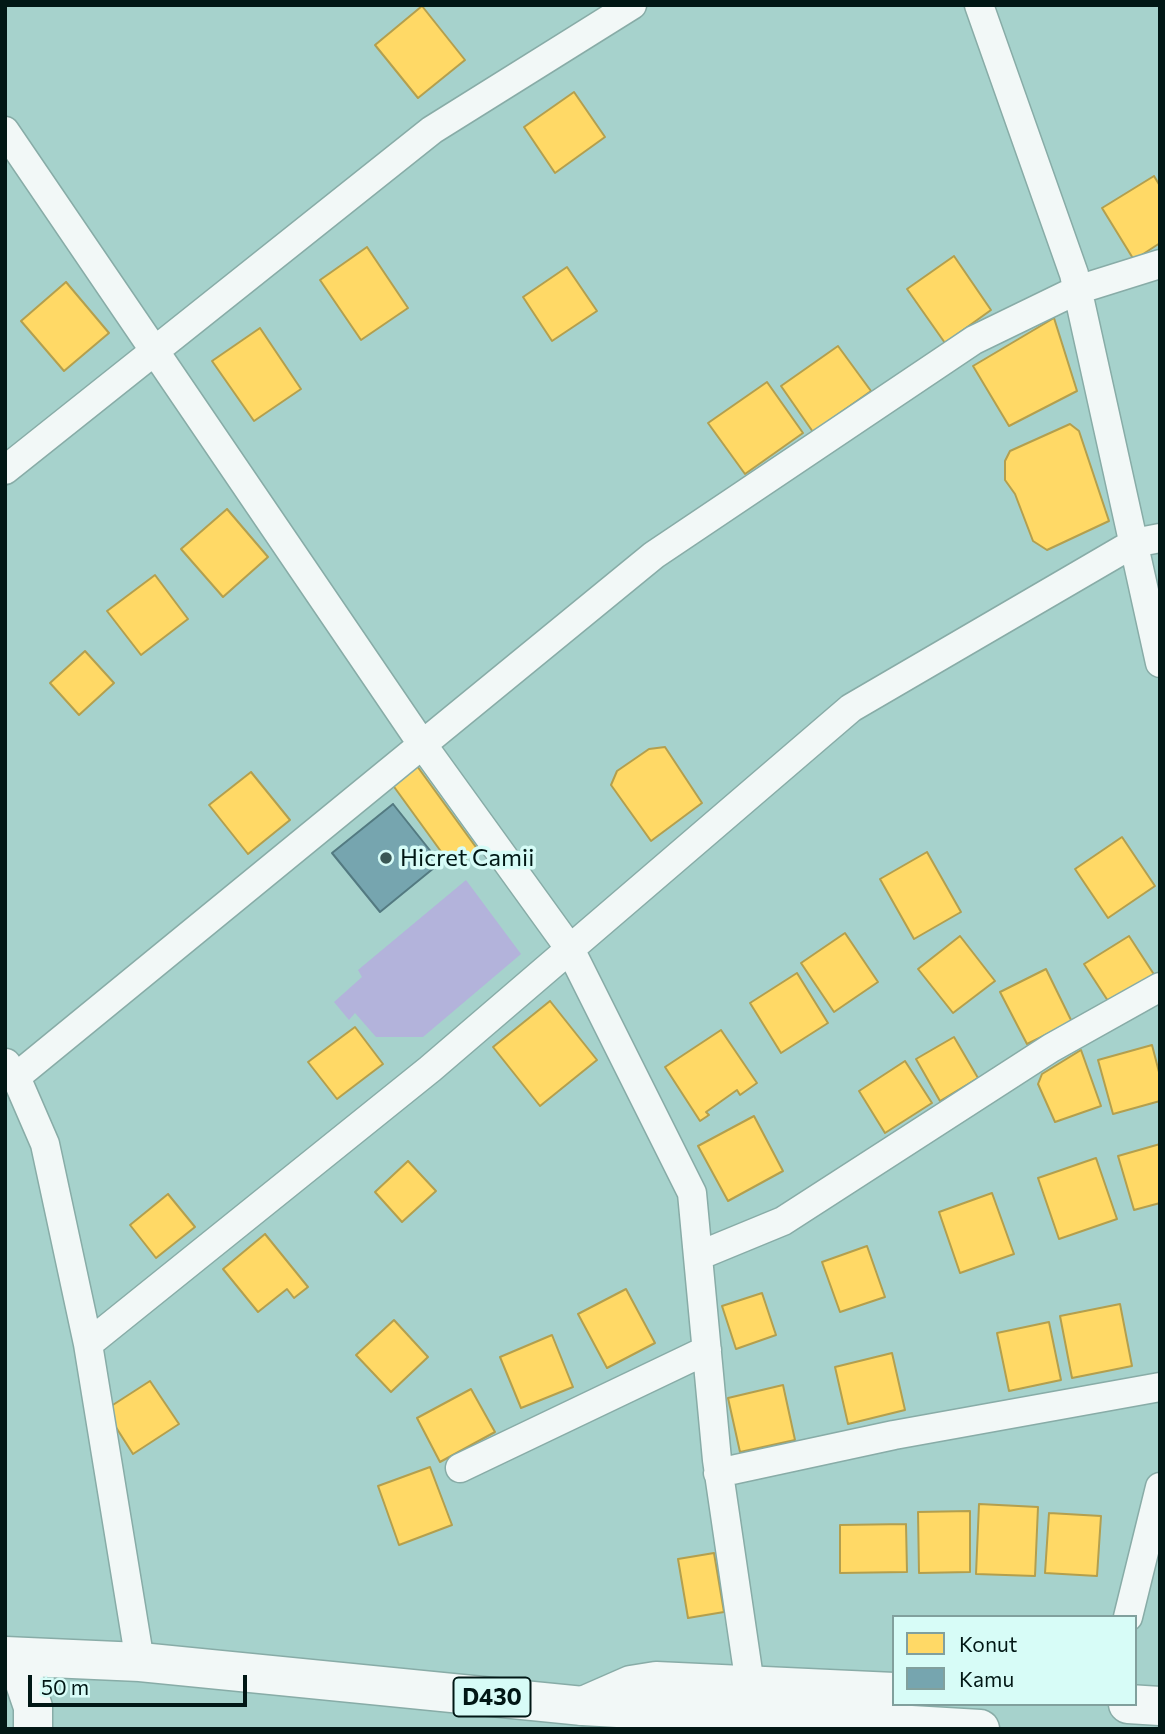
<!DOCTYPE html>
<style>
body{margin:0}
#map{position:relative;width:1165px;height:1734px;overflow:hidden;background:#a6d2cc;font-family:Commissioner,sans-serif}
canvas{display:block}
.frame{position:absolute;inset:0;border:7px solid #011715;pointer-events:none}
.legend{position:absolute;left:892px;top:1615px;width:245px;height:91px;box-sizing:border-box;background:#d7fcf7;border:2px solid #81a09d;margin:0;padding:9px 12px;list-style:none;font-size:21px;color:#011715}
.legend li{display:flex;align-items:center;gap:14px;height:35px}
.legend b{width:35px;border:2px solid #81a09d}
.scale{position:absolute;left:28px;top:1675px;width:219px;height:32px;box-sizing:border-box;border:4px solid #011715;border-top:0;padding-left:9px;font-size:21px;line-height:24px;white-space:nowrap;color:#011715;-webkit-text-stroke:5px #d7fcf7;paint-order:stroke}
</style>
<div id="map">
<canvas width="1165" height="1734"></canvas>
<div class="frame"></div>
<ul class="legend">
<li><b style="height:19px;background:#ffd966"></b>Konut</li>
<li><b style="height:19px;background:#76a5af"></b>Kamu</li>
</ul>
<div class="scale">50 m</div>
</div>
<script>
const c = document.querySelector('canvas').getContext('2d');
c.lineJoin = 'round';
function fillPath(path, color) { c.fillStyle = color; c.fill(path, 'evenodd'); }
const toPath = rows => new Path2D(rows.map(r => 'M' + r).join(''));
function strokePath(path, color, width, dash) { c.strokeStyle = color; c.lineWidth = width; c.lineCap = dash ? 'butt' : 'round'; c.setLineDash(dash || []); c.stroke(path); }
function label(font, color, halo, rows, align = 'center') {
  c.font = font + ' Commissioner,sans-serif'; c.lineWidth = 7; c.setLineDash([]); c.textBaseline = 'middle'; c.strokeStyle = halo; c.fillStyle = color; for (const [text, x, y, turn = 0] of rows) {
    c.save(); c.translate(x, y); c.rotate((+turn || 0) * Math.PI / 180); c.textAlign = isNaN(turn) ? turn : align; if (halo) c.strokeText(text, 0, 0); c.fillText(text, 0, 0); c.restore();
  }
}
const green = toPath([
 [466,880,521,954,423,1037,376,1037,355,1013,349,1020,334,1002,362,977,358,970]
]);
const homes = toPath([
 [422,6,465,60,418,98,375,45,422,6],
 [574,92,605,137,555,173,524,127,574,92],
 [1154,176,1160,186,1160,243,1134,260,1102,208,1154,176],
 [367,247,408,308,361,340,320,280,367,247],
 [954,256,991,310,945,343,907,289,954,256],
 [567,267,597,311,552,341,523,297,567,267],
 [66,282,109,333,64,371,21,321,66,282],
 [1054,318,1077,391,1009,426,973,366,1054,318],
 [260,328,301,389,254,421,212,361,260,328],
 [838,346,871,391,813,432,781,386,838,346],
 [767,382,803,433,745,474,708,423,767,382],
 [1070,424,1079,431,1109,521,1047,550,1033,541,1015,494,1005,480,1005,461,1010,451,1070,424],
 [227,509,268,557,223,597,181,549,227,509],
 [155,575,188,619,141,655,107,611,155,575],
 [85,651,114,683,79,715,50,683,85,651],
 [665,747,702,803,651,841,611,785,617,771,649,749,665,747],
 [417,766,478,850,453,868,392,784,417,766],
 [251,772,290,820,248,854,209,805,251,772],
 [1122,837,1155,886,1108,918,1075,869,1122,837],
 [927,852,961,912,914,939,880,879,927,852],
 [845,933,878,982,834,1012,801,963,845,933],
 [960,936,995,981,953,1013,918,969,960,936],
 [1129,936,1155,976,1110,1004,1084,964,1129,936],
 [1046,969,1072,1022,1027,1044,1000,992,1046,969],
 [797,973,828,1023,781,1053,750,1003,797,973],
 [550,1001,597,1060,540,1106,493,1047,550,1001],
 [355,1027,383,1064,337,1099,308,1062,355,1027],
 [721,1030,757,1083,740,1095,737,1090,706,1112,709,1115,700,1121,665,1067,721,1030],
 [954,1037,978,1078,940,1101,916,1059,954,1037],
 [1152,1045,1160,1076,1160,1101,1113,1114,1098,1060,1152,1045],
 [1081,1050,1101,1106,1055,1122,1038,1084,1042,1074,1081,1050],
 [905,1061,932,1103,885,1133,859,1091,905,1061],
 [754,1116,783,1171,728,1201,698,1146,754,1116],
 [1160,1144,1160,1203,1134,1210,1118,1156,1160,1144],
 [1096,1158,1117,1219,1059,1239,1038,1178,1096,1158],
 [408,1161,436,1191,402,1222,375,1192,408,1161],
 [992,1193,1014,1254,960,1273,939,1212,992,1193],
 [168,1194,195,1227,156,1258,130,1225,168,1194],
 [265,1234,308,1287,294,1298,287,1289,258,1312,223,1269,265,1234],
 [867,1246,885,1297,840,1312,822,1262,867,1246],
 [626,1289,655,1343,607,1368,578,1314,626,1289],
 [762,1293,776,1335,736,1349,722,1306,762,1293],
 [1120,1304,1132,1366,1072,1378,1060,1316,1120,1304],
 [394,1320,428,1357,391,1392,356,1355,394,1320],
 [1049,1322,1061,1380,1009,1391,997,1333,1049,1322],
 [552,1335,573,1387,521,1408,500,1357,552,1335],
 [892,1353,905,1410,848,1424,835,1367,892,1353],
 [150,1381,179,1424,133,1454,105,1410,150,1381],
 [783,1385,795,1440,740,1452,728,1398,783,1385],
 [471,1389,495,1432,440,1462,417,1418,471,1389],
 [430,1467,452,1525,399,1545,378,1486,430,1467],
 [979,1504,1038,1507,1035,1576,976,1574,979,1504],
 [970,1511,970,1572,919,1573,918,1512,970,1511],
 [1049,1513,1101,1516,1097,1576,1045,1573,1049,1513],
 [906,1524,907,1572,840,1573,840,1525,906,1524],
 [714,1553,724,1612,688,1618,678,1559,714,1553]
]);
const public = toPath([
 [393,804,440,863,380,912,332,853,393,804]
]);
const street = toPath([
 [979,5,1074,274,1160,663],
 [5,131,422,744,570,949,692,1193,717,1460,750,1685],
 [5,470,432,130,632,5],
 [6,1063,16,1077,45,1144,88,1344,140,1662],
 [16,1077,654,555,974,340,1077,290,1160,264],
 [698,1256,783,1221,1051,1048,1160,987],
 [88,1344,430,1069,851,708,1134,543,1160,538],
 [460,1468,707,1350],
 [718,1473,894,1435,1160,1387],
 [1128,1617,1160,1487]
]);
const secondary = toPath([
 [1128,1704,1160,1706],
 [583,1706,631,1685,656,1681,894,1692]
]);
const highway = toPath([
 [5,1656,140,1662,583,1706,980,1729],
 [16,1657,33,1707,33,1729]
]);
const markers = [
 [386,858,7,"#3b5855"]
];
const shields = [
 [492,1697,77]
];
const shieldNames = [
 ["D430",492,1697]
];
const poiNames = [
 ["Hicret Camii",400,858]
];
fillPath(green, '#b3b3db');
fillPath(homes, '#ffd966');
strokePath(homes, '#b39f4e', 2);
fillPath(public, '#76a5af');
strokePath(public, '#537a81', 2);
strokePath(street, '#88aca7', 31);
strokePath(secondary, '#88aca7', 41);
strokePath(highway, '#88aca7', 41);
strokePath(street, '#f2f8f7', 28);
strokePath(secondary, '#f2f8f7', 38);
strokePath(highway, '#f2f8f7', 38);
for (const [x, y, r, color] of markers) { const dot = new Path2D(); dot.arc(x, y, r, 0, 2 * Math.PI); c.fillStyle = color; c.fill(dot); strokePath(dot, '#d7fcf7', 2.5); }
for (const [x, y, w] of shields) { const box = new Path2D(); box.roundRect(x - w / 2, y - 19.5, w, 39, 5); c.fillStyle = '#d7fcf7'; c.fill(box); strokePath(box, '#011715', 2); }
label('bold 23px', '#011715', null, shieldNames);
label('24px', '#011715', '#d7fcf7', poiNames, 'left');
</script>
